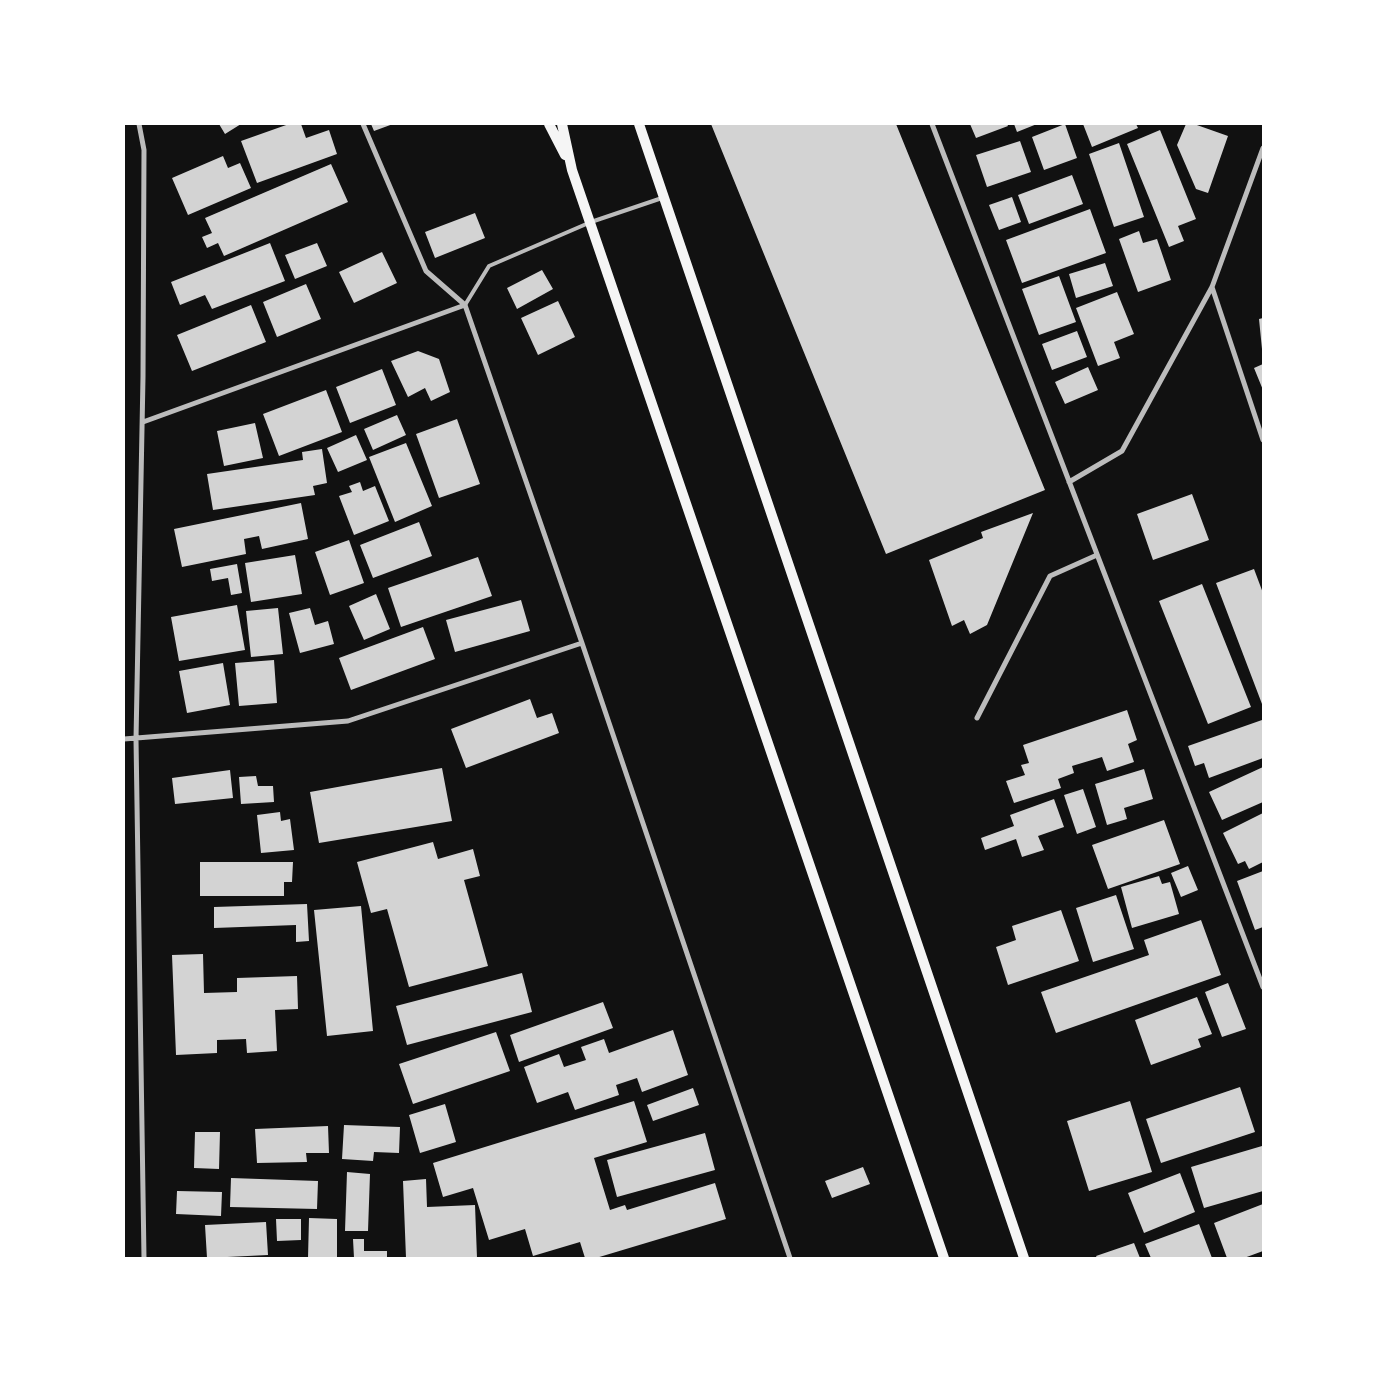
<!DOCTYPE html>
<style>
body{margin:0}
#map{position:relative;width:1387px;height:1382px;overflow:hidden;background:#111;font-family:"Exo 2",sans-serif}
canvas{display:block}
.frame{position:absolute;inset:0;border:125px solid #fff;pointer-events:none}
</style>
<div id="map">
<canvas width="1387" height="1382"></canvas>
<div class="frame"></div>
</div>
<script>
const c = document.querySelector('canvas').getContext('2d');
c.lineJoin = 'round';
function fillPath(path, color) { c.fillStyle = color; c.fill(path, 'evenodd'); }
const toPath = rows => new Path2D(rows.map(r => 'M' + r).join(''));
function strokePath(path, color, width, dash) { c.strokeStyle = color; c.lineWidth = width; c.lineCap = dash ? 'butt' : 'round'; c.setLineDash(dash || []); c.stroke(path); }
const building = toPath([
 [219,124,241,124,225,134],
 [289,124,301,124,306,138,329,130,337,154,257,183,241,141],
 [371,124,393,124,374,131],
 [711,124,896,124,1045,490,886,554],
 [970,124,1007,124,1008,126,976,138],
 [1014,124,1037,124,1017,132],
 [1065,124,1077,158,1044,170,1032,137],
 [1083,124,1136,124,1138,128,1092,147],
 [1186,124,1194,124,1228,136,1208,193,1196,189,1177,145],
 [1160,130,1196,219,1178,226,1184,241,1169,247,1127,144],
 [1020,141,1031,172,987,187,976,155],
 [1119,143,1144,217,1114,227,1089,154],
 [223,156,228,168,240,163,251,188,188,215,172,178],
 [331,164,348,202,224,256,218,243,207,248,202,237,212,233,205,218],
 [1072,175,1083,204,1029,224,1018,195],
 [1012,197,1021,222,999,230,989,205],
 [1090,209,1106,253,1022,283,1006,240],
 [475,213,485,238,435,258,425,232],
 [1139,231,1143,243,1157,239,1171,280,1138,292,1119,239],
 [270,243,285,281,212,309,205,295,180,305,171,282],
 [317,243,327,266,295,279,285,255],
 [382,252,397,283,354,303,339,272],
 [1105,263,1113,286,1076,298,1069,274],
 [542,270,553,289,517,309,507,288],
 [1059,276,1076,322,1039,335,1022,289],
 [306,284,321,319,277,337,263,302],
 [1117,292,1134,334,1114,342,1120,358,1098,366,1076,308],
 [558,301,575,337,538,355,521,318],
 [251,305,266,342,192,371,177,335],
 [1263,318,1263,349,1262,349,1259,319],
 [1077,331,1087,357,1052,370,1042,344],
 [418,351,439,359,450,392,431,401,425,388,408,397,391,361],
 [1263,364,1263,390,1254,368],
 [1088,367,1098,390,1065,404,1055,382],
 [382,369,396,405,350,423,336,387],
 [326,390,342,432,279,456,263,414],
 [397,415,406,435,373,450,364,429],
 [457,419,480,484,439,498,416,434],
 [255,423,263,458,224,466,217,431],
 [356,435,367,460,338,472,327,448],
 [406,443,432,506,395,522,369,457],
 [322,449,327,483,313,486,315,495,213,510,207,474,303,460,302,452],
 [360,482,363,491,375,486,389,521,354,535,339,496,352,492,349,486],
 [1192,494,1209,540,1153,560,1137,514],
 [301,503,308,539,262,549,259,536,244,539,246,554,182,567,174,529],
 [1033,513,987,625,970,634,964,620,952,626,929,560,983,538,981,532],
 [419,522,432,556,373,578,360,545],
 [349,540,364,583,330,595,315,552],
 [295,555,302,594,251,602,245,563],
 [478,557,492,596,401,627,388,588],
 [237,564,242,593,231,595,228,578,212,581,210,569],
 [1254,569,1263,593,1263,703,1262,704,1216,583],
 [1202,584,1251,707,1208,724,1159,601],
 [376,594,390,629,364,640,349,606],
 [521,600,530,631,455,652,446,620],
 [237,605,245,650,179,661,171,617],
 [278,608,283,654,251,657,246,611],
 [310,608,315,625,328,621,334,644,300,653,289,613],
 [423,627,435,659,351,690,339,658],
 [274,660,277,703,239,706,235,663],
 [223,663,230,705,187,713,179,671],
 [530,699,537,718,552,713,559,733,466,768,451,729],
 [1127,710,1137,740,1128,744,1134,762,1107,771,1102,757,1072,766,1074,773,1058,779,1061,788,1014,803,1006,781,1025,775,1021,765,1029,763,1023,745],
 [1262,720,1263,758,1209,778,1204,763,1195,766,1188,746],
 [1263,767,1263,802,1222,820,1209,792],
 [442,768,452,821,319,843,310,792],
 [1144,769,1153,799,1124,808,1127,819,1107,825,1095,784],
 [230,770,233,798,175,804,172,778],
 [256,776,258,786,273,786,274,802,241,804,239,777],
 [1083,789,1096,827,1077,834,1064,795],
 [1054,799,1064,827,1038,836,1044,850,1022,857,1016,839,985,850,981,838,1014,826,1010,815],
 [280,812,281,821,290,819,294,850,261,853,257,815],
 [1263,813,1263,862,1249,869,1245,861,1238,864,1223,833],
 [1164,820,1180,864,1108,889,1092,845],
 [433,842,438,859,473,849,480,876,464,880,488,966,409,987,387,909,371,913,357,862],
 [200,862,293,862,292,882,284,882,284,896,200,896],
 [1188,866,1198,890,1181,897,1171,873],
 [1263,871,1263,927,1255,930,1237,881],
 [1159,876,1162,884,1170,882,1179,914,1132,928,1121,887],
 [1116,895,1134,949,1093,962,1076,908],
 [307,904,309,941,296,942,296,925,214,928,214,907],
 [361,906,373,1031,327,1036,314,910],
 [1061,910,1079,961,1008,985,996,947,1016,940,1012,926],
 [1201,920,1221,975,1056,1033,1041,992,1149,955,1144,940],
 [203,954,204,993,237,992,237,978,297,976,298,1009,275,1010,277,1051,247,1053,246,1039,217,1040,217,1053,176,1055,172,955],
 [522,973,532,1012,407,1045,396,1006],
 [1228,983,1246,1029,1222,1037,1205,992],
 [1197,997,1212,1034,1198,1039,1201,1047,1151,1065,1135,1020],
 [603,1002,613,1028,519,1062,510,1035],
 [673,1030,688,1075,642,1092,637,1078,616,1085,619,1095,575,1110,568,1092,537,1103,524,1067,559,1054,564,1067,586,1060,581,1047,604,1039,609,1053],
 [496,1032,510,1071,413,1104,399,1064],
 [1240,1087,1255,1132,1161,1163,1146,1119],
 [693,1088,699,1105,653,1121,647,1105],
 [634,1101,647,1142,594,1158,610,1210,625,1205,627,1210,715,1183,726,1219,596,1258,585,1258,580,1242,533,1256,525,1229,489,1240,473,1188,443,1197,433,1163],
 [1130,1101,1152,1172,1089,1191,1067,1121],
 [445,1104,456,1142,420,1153,409,1115],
 [344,1125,400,1127,399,1153,374,1152,373,1161,342,1159],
 [328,1126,329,1153,306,1153,307,1162,257,1163,255,1129],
 [195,1132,220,1132,219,1169,194,1168],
 [705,1133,715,1170,617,1197,607,1160],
 [1262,1146,1263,1191,1204,1208,1191,1167],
 [863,1167,870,1184,832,1198,825,1181],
 [347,1172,370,1174,368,1231,345,1231],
 [1180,1173,1195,1212,1144,1233,1128,1193],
 [231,1178,318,1181,317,1209,230,1207],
 [426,1179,427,1207,475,1205,477,1258,406,1258,403,1181],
 [177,1191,222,1192,221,1216,176,1214],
 [1263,1204,1263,1251,1244,1258,1227,1258,1214,1223],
 [309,1218,337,1219,337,1258,308,1258],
 [276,1219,301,1219,301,1240,277,1241],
 [266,1222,268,1255,207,1258,205,1225],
 [1199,1224,1212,1258,1151,1258,1145,1244],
 [353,1239,364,1239,364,1251,387,1251,387,1258,354,1258],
 [1134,1243,1140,1258,1097,1258,1096,1256]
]);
const service = toPath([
 [465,305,489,266,591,222,662,198]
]);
const minor = toPath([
 [139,124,144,150,143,377,136,739,144,1258],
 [363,124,426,271,465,305,582,643,790,1258],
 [932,124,1263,987],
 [1212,287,1263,440],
 [143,422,465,305],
 [1069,482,1122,451,1212,287,1263,148],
 [977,718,1050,576,1097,555],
 [124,739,348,721,582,643]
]);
const secondary = toPath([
 [549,124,565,155],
 [562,124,572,170,944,1258],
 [639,124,1024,1258]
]);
fillPath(building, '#d3d3d3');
strokePath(service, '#bcbcbc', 4);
strokePath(minor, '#bcbcbc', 5);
strokePath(secondary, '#f5f5f5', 10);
</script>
